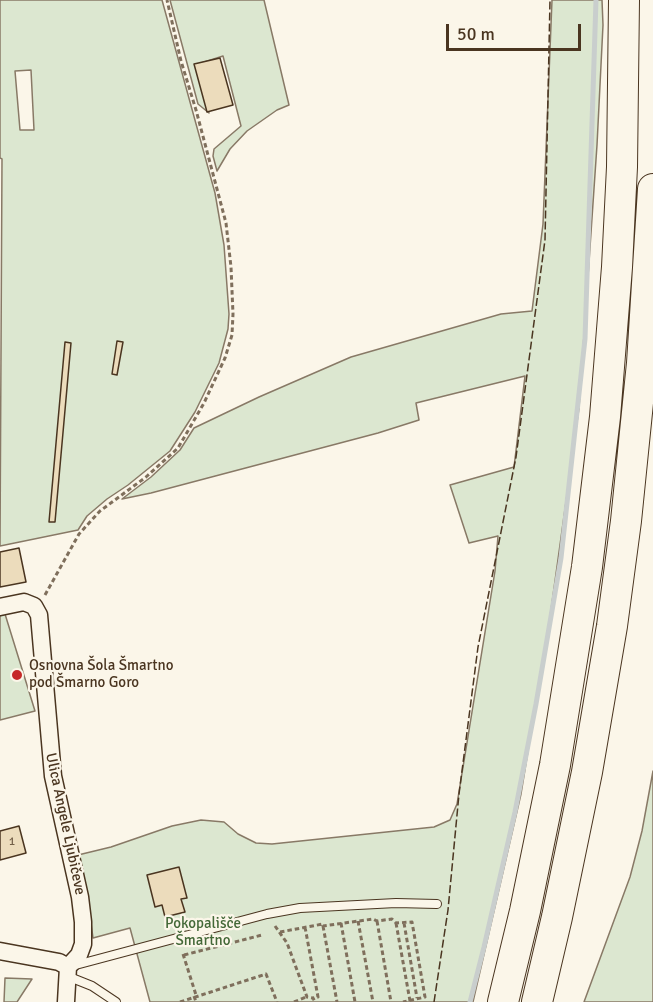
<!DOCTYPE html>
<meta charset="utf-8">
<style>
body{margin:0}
#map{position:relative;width:653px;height:1002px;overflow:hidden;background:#fbf6e9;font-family:Signika,sans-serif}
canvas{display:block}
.scale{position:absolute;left:446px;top:24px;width:135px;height:27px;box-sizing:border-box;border:3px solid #4a3520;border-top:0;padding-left:8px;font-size:18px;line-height:21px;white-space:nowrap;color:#4a3520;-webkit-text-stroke:4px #fbf6e9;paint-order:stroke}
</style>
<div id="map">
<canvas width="653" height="1002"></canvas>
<div class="scale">50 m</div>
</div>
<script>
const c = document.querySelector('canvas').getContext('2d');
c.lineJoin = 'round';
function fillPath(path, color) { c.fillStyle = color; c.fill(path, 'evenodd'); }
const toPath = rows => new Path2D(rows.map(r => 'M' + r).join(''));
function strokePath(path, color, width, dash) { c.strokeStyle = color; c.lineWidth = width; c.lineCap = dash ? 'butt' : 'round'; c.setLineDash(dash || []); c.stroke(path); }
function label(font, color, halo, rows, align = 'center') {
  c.font = font + ' Signika,sans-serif'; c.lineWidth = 4.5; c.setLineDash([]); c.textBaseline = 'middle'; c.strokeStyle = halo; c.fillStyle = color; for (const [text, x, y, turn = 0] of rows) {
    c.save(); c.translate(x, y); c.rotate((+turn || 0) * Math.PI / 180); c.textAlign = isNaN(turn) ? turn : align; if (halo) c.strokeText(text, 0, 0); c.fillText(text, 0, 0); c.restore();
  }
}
const green = toPath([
 [0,0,162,0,215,193,224,245,229,314,228,329,219,363,195,412,170,451,128,485,107,499,87,516,78,530,0,546,2,159,0,158,0,0],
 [31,70,34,130,20,130,15,71,31,70],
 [170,0,264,0,289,105,277,110,247,131,230,149,217,171,213,156,214,149,241,126,223,56,195,65,209,113,198,104,170,0],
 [552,0,602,0,603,25,597,145,579,408,550,617,521,794,473,1002,150,1002,130,928,93,938,89,908,78,855,111,847,172,826,201,820,224,822,238,834,256,843,272,844,434,827,450,820,457,804,495,571,498,536,469,543,450,485,514,467,525,376,416,403,419,420,378,433,151,493,122,499,151,477,180,450,194,428,259,397,351,357,501,314,532,311,543,224,552,0],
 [5,614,35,711,0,720,0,615,5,614],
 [653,771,653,1002,584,1002,630,877,642,831,653,771],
 [5,978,32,979,17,1002,4,1002,5,978]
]);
const stream = toPath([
 [470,1002,484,947,515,812,536,704,561,558,585,339,596,0]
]);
const building = toPath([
 [220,58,233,105,207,112,194,64,220,58],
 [117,341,123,342,117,375,112,374,117,341],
 [65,342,71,343,55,522,49,522,65,342],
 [19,548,26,582,0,587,0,552,19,548],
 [19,826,26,853,0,860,0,831,19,826],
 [179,867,187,898,181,899,185,912,165,917,162,905,155,907,147,875,179,867]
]);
const path = toPath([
 [45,595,79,534,100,511,146,477,178,448,204,403,225,358,232,335,233,314,231,267,226,223,196,110,181,61,167,0],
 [358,921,373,1002],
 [377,921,391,1002],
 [341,923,355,1002],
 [396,923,410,1001],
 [404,923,417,998],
 [275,926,287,943,307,997,313,998,315,1002],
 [323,926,337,1002],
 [305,927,318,997,313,998],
 [280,932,323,924,323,926,373,919,377,921,392,919,396,923,412,922,425,997,403,1002],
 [183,954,196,995],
 [184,955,262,935],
 [194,996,196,1002],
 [180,1002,266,974,277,1002],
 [294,1002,306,997]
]);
const lane = toPath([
 [72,966,267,914,300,908,396,903,437,904],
 [67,976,92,986,116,1002]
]);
const street = toPath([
 [0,607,24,602,34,606,39,615,53,776,80,897,83,922,83,944,79,955,68,967],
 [0,951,59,962,68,967],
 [66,1002,68,967]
]);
const highway = toPath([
 [503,1002,525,911,555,765,587,567,605,417,617,267,622,167,624,0],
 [537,1002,557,917,587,772,612,626,626,521,642,363,653,189]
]);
const fence = toPath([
 [434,1002,448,910,459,794,478,647,516,457,545,240,550,0]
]);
const markers = [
 [17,675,6,"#c62828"]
];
const numberNames = [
 ["1",12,842]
];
const poiNames = [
 ["Osnovna Šola Šmartno",29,666],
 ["pod Šmarno Goro",29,683]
];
const streetNames = [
 ["Ulica Angele Ljubičeve",65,824,78]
];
const parkNames = [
 ["Pokopališče",203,924],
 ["Šmartno",203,941]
];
fillPath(green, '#dce7d0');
strokePath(green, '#887966', 1.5);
strokePath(stream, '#c9cecd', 5);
fillPath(building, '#ecdcbc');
strokePath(building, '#4a3520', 1.5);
strokePath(lane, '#4a3520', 10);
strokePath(street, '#4a3520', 19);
strokePath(highway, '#4a3520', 32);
strokePath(path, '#7f6f5c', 3, [4.5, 3]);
strokePath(lane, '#fbf6e9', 8);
strokePath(street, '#fbf6e9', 16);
strokePath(highway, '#fbf6e9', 30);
strokePath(fence, '#4a3520', 1.5, [8, 3]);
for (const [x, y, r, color] of markers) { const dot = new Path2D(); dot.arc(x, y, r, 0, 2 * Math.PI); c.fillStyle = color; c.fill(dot); strokePath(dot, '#fbf6e9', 2); }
label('12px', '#725f47', null, numberNames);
label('15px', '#4a3520', '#fbf6e9', poiNames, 'left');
label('15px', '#4a3520', '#fbf6e9', streetNames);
label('15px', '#436837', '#fbf6e9', parkNames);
</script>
